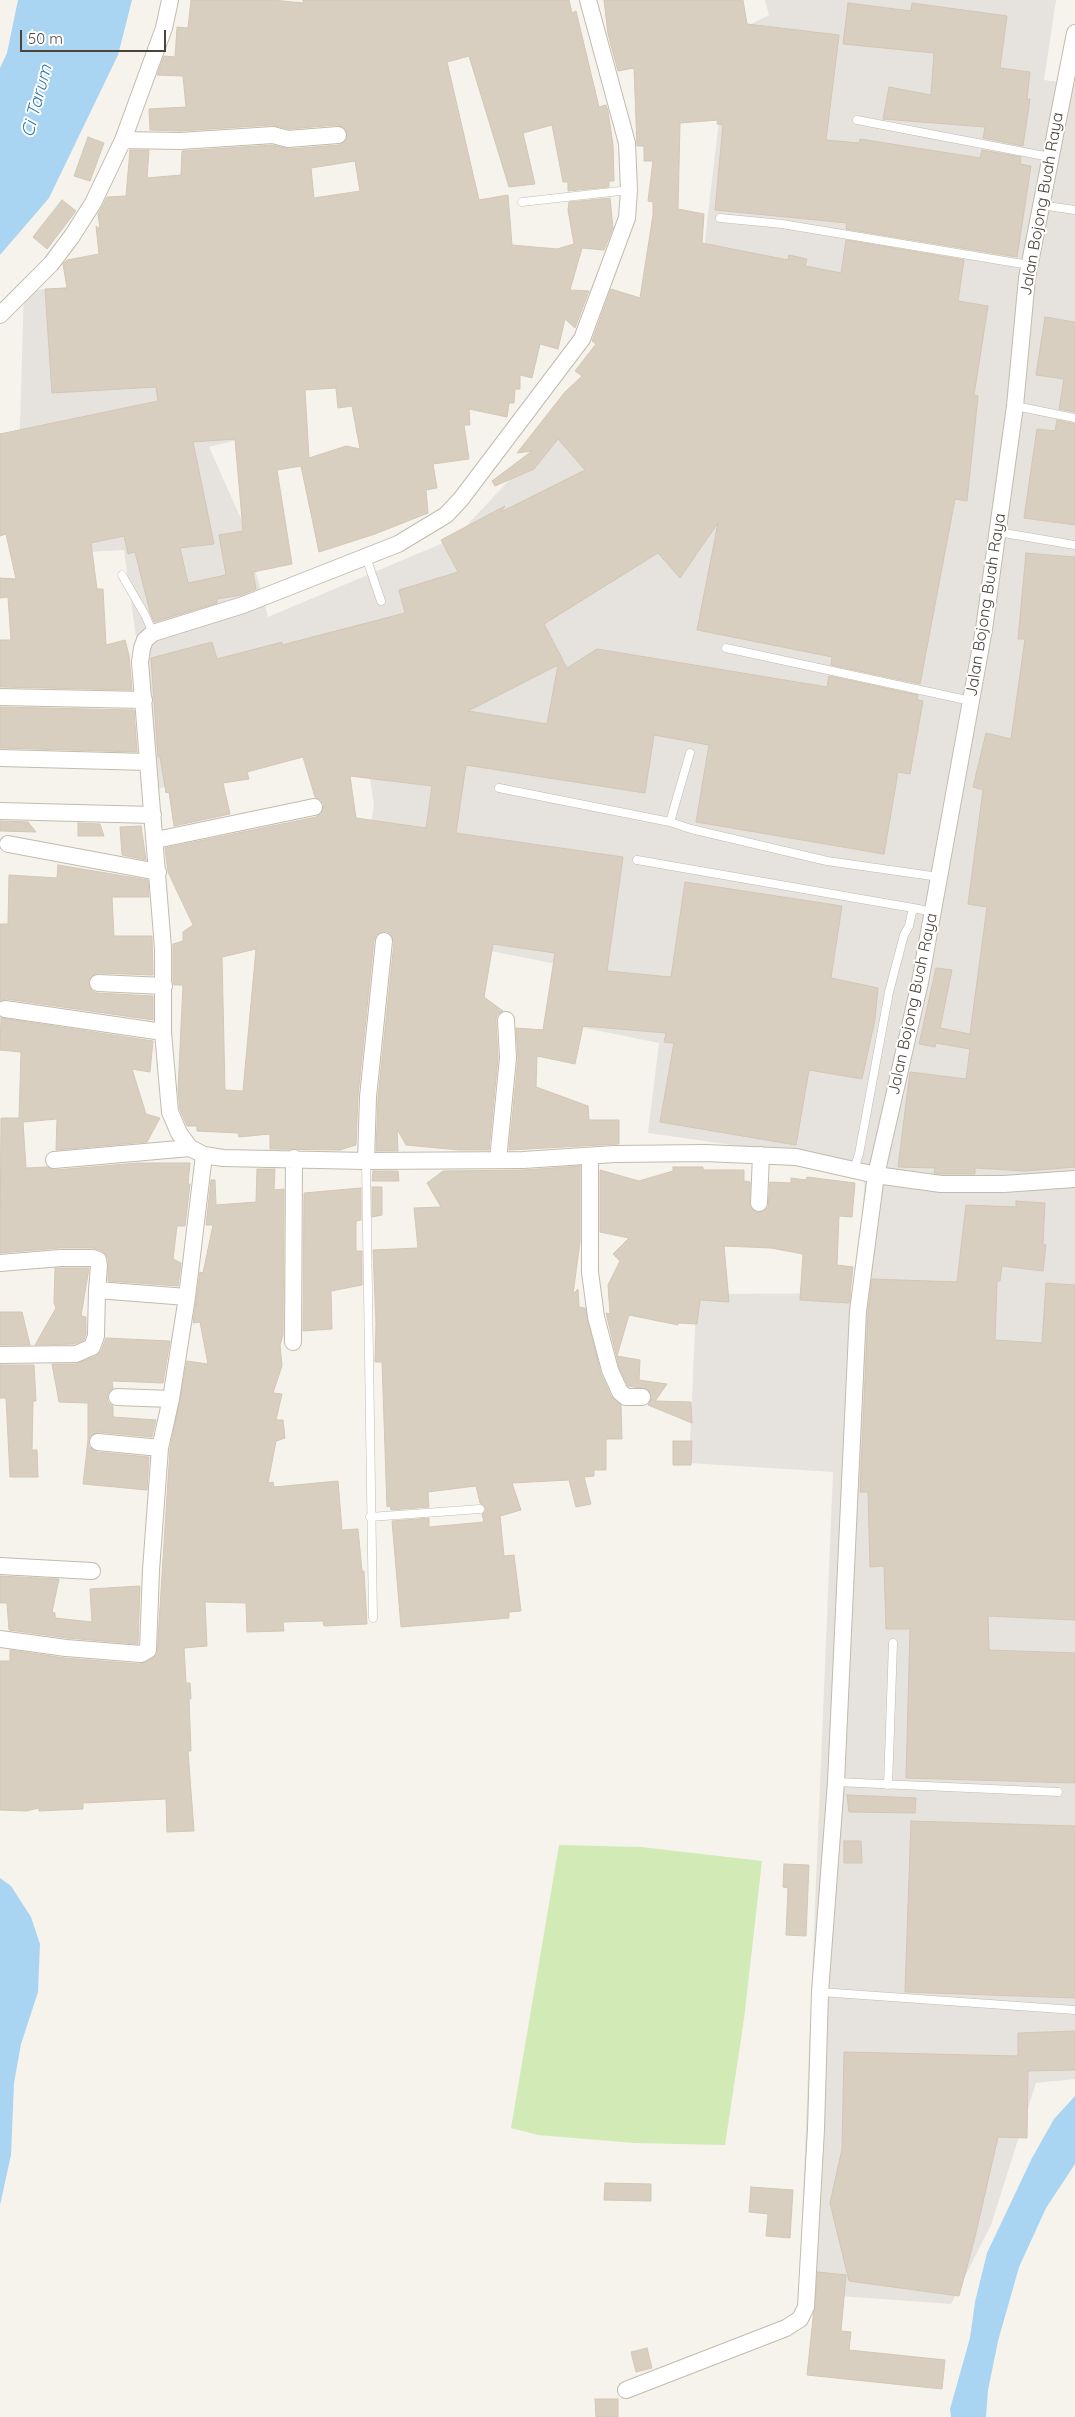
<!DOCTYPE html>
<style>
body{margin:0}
#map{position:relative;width:1075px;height:2417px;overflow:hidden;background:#f6f3ec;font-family:Quicksand,sans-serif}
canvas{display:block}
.scale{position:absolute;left:20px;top:30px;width:146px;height:22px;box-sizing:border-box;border:2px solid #4b4439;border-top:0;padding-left:6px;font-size:15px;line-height:18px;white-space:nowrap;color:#4b4439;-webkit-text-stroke:4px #fff;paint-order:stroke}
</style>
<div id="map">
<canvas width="1075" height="2417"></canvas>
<div class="scale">50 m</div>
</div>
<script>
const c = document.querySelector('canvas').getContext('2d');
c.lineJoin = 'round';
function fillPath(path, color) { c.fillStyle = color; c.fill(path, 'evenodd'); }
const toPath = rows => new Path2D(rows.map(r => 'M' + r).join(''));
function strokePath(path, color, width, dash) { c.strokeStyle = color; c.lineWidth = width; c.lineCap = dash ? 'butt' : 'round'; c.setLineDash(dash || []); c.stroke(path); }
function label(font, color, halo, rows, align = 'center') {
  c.font = font + ' Quicksand,sans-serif'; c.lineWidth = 4; c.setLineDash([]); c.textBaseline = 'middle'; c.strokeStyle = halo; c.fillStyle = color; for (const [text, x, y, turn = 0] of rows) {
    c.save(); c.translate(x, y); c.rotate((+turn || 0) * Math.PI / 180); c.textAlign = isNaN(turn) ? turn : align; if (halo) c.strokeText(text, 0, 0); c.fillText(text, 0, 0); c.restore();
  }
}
const industrial = toPath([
 [765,0,1056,0,1044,80,1075,84,1075,2079,1036,2083,991,2225,951,2304,799,2293,833,1472,689,1463,699,1242,720,1294,856,1293,866,1164,648,1133,659,1043,560,1023,562,965,314,916,366,851,374,805,364,738,157,789,124,550,16,556,24,291,272,270,277,430,209,447,242,521,268,617,455,538,600,383,685,411,729,35,769,15]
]);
const green = toPath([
 [559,1845,641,1847,762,1861,744,2019,725,2145,634,2143,538,2135,511,2128]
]);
const water = toPath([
 [18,0,132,0,118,55,49,198,0,255,0,68,7,53],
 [0,1878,11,1886,31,1917,40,1944,38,1992,21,2044,14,2083,11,2155,0,2205],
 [1075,2096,1075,2164,1046,2208,1019,2267,998,2341,988,2390,986,2417,951,2417,950,2409,970,2338,975,2302,987,2253,1032,2158,1054,2119]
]);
const building = toPath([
 [191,0,272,0,303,3,303,0,569,0,572,13,576,11,599,107,606,105,608,111,613,145,614,181,609,181,609,187,568,191,568,182,563,182,552,125,523,133,535,184,509,187,469,56,447,62,479,200,508,195,512,245,557,249,574,244,568,210,569,202,610,198,613,228,604,250,582,248,570,290,589,291,575,328,565,319,558,349,540,344,532,378,520,375,520,389,515,389,514,403,509,403,507,417,469,409,470,425,464,425,469,459,433,464,437,488,426,490,428,513,375,534,319,552,301,466,277,470,292,564,253,572,256,589,241,595,217,599,217,603,154,622,150,612,135,552,128,554,124,536,91,543,97,589,103,589,106,645,125,640,129,655,132,690,0,687,0,640,11,640,8,597,0,598,0,578,16,579,6,534,0,536,0,434,158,401,156,387,52,393,45,289,67,288,63,264,67,260,99,254,96,226,100,229,98,214,107,197,126,196,130,150,149,150,147,178,181,175,182,151,272,145,289,149,339,145,347,139,346,129,337,125,289,129,272,125,180,131,150,130,149,109,186,107,183,76,157,75,164,56,175,57,177,27,188,28,191,0],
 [355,161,360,191,314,198,311,168,355,161],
 [336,388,338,408,352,406,360,449,346,446,309,458,305,390,336,388],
 [235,439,243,531,219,535,226,575,188,583,180,548,214,544,193,442,235,439],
 [604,0,743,0,747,24,839,35,826,140,859,143,860,139,980,158,982,150,1021,157,1020,164,1031,166,1017,257,846,229,847,223,715,210,723,125,717,124,718,120,680,123,678,209,704,214,702,243,788,260,789,255,807,259,805,266,841,273,846,240,964,260,958,301,988,306,974,395,978,396,967,501,955,499,920,684,831,665,832,657,697,630,718,523,680,578,658,553,544,624,567,668,597,649,827,687,829,676,918,695,917,700,923,701,910,774,898,772,884,854,696,822,709,745,654,735,645,793,466,765,456,833,623,857,607,971,671,977,685,882,842,906,831,978,878,988,875,1019,862,1079,809,1070,796,1145,660,1122,674,1043,664,1042,666,1033,583,1026,575,1064,537,1056,536,1087,588,1106,589,1120,619,1120,619,1144,509,1150,518,1059,516,1028,543,1030,555,953,493,944,484,997,503,1011,497,1015,496,1020,498,1058,489,1150,459,1150,406,1145,397,1129,398,1151,376,1151,378,1098,394,942,390,933,385,931,376,935,374,940,358,1096,356,1145,340,1150,270,1149,270,1134,239,1137,238,1133,197,1131,197,1126,187,1126,180,1110,178,1090,183,985,174,985,173,982,173,944,183,941,183,932,193,925,168,872,165,848,316,817,321,814,324,805,321,800,315,797,303,757,247,772,249,779,223,783,230,814,174,826,169,792,166,793,160,757,158,757,151,658,212,642,217,659,282,642,282,645,405,613,399,590,458,572,441,540,505,506,501,512,585,470,558,439,534,469,495,486,492,481,532,451,517,453,565,392,582,376,575,371,596,344,592,341,611,289,640,298,653,215,653,202,648,201,653,161,644,161,644,146,637,146,634,68,618,71,608,34,604,0],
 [558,665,547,724,468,711,558,665],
 [350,776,432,786,426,828,356,818,350,776],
 [256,949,243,1091,225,1090,222,957,256,949],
 [848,3,911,11,912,3,1007,16,1000,68,1030,72,1027,99,1030,99,1023,146,983,138,985,127,883,119,889,87,931,95,934,53,843,44,848,3],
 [88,137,104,143,90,181,74,176,88,137],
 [62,200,76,211,47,249,33,237,62,200],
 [1045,317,1075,322,1075,412,1059,409,1064,379,1036,375,1045,317],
 [1057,420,1075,424,1075,525,1024,518,1037,429,1055,431,1057,420],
 [1026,553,1075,557,1075,1167,1025,1171,975,1168,975,1174,942,1174,934,1173,935,1168,898,1167,910,1072,966,1079,970,1049,936,1043,935,1047,919,1044,936,968,952,970,940,1028,970,1034,987,907,968,904,983,790,973,787,986,733,1011,739,1025,639,1018,639,1026,553],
 [0,707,134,710,137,752,0,748,0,707],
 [0,821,28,822,36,832,0,831,0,821],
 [78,823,100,824,104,836,78,836,78,823],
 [141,826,146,860,122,855,120,827,141,826],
 [58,865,148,880,149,897,112,897,114,936,152,936,153,975,98,973,90,977,88,983,92,991,97,993,153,996,153,1020,6,999,0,1001,0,924,8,924,9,875,57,878,58,865],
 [1,1018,153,1041,150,1072,132,1069,146,1114,160,1118,147,1142,56,1150,57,1119,23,1122,26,1168,47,1167,55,1170,138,1163,190,1163,188,1184,190,1184,185,1226,177,1226,173,1259,181,1263,178,1286,108,1281,108,1258,102,1251,93,1248,60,1248,0,1253,1,1118,19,1118,21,1052,0,1050,1,1018],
 [580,1166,580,1242,573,1294,578,1289,579,1307,585,1308,601,1374,611,1396,621,1405,622,1439,606,1439,606,1470,594,1470,594,1476,584,1477,591,1504,576,1507,569,1480,512,1483,521,1510,500,1516,504,1556,514,1555,521,1611,509,1612,509,1618,401,1627,392,1521,429,1518,429,1527,484,1522,482,1514,486,1509,480,1503,476,1486,428,1492,429,1507,391,1510,390,1506,387,1507,382,1362,375,1362,376,1324,373,1250,418,1248,414,1208,441,1207,427,1183,443,1171,524,1170,580,1166],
 [673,1167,703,1167,703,1170,744,1170,744,1181,750,1182,750,1207,758,1213,768,1208,770,1182,791,1183,791,1178,806,1180,807,1177,855,1183,852,1217,839,1216,837,1265,853,1267,849,1303,800,1300,803,1254,771,1248,724,1246,729,1302,700,1300,697,1324,678,1323,678,1325,629,1315,617,1356,640,1360,639,1380,667,1384,655,1401,691,1402,692,1423,648,1405,652,1397,647,1389,628,1386,619,1367,606,1313,610,1314,608,1285,620,1261,613,1254,629,1238,600,1232,600,1170,639,1181,673,1171,673,1167],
 [257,1169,275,1169,274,1190,284,1189,283,1335,280,1345,282,1366,273,1393,282,1394,276,1420,283,1420,285,1438,276,1441,268,1483,273,1482,274,1487,338,1481,342,1530,358,1529,362,1571,364,1571,367,1624,324,1626,323,1621,283,1622,284,1631,247,1632,246,1603,205,1602,207,1646,184,1648,186,1683,190,1683,191,1699,189,1699,191,1751,188,1751,194,1831,167,1832,166,1799,83,1803,83,1809,39,1811,39,1808,26,1811,0,1810,0,1661,10,1661,10,1650,65,1658,140,1664,157,1655,170,1449,187,1361,208,1364,200,1322,193,1323,200,1272,203,1273,213,1225,206,1225,211,1180,215,1180,216,1205,256,1202,257,1169],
 [373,1171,398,1171,399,1181,372,1181,373,1171],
 [372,1187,382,1187,382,1215,372,1217,372,1187],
 [361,1188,361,1220,356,1221,356,1251,362,1251,362,1285,331,1291,332,1329,303,1331,304,1193,361,1188],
 [1016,1201,1045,1203,1043,1244,1046,1245,1043,1271,1002,1266,1000,1281,997,1281,995,1340,1042,1343,1046,1283,1075,1285,1075,1620,988,1616,989,1650,1075,1653,1075,1783,906,1778,910,1629,886,1629,884,1566,870,1567,868,1492,860,1492,868,1312,872,1279,957,1282,966,1205,1016,1207,1016,1201],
 [55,1268,89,1268,81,1316,86,1317,86,1334,84,1340,74,1344,35,1345,56,1308,54,1303,55,1268],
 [0,1312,22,1312,30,1345,0,1345,0,1312],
 [106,1338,170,1341,163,1383,112,1381,113,1388,107,1396,108,1402,113,1406,113,1417,156,1420,152,1437,98,1432,90,1436,88,1441,89,1447,97,1452,149,1457,147,1490,83,1484,88,1440,88,1403,59,1402,52,1364,76,1364,96,1356,101,1351,106,1338],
 [0,1365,34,1365,36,1401,33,1401,32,1450,37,1450,38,1477,10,1477,6,1398,0,1398,0,1365],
 [673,1441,692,1441,691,1465,673,1465,673,1441],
 [0,1576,59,1579,52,1612,55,1613,55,1618,92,1622,90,1589,140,1586,138,1644,67,1638,9,1630,7,1603,0,1603,0,1576],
 [847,1795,916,1798,915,1813,849,1812,847,1795],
 [911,1821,1075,1826,1075,1998,905,1992,911,1821],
 [844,1841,861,1841,862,1863,844,1863,844,1841],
 [784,1864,809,1865,806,1936,786,1935,788,1888,783,1887,784,1864],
 [1075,2031,1075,2070,1028,2071,1027,2138,998,2137,974,2241,959,2296,849,2281,830,2203,842,2149,844,2052,1018,2056,1018,2033,1075,2031],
 [605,2183,651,2184,651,2201,604,2200,605,2183],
 [751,2187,793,2190,790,2238,766,2236,768,2214,749,2212,751,2187],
 [818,2272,846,2275,841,2331,851,2332,849,2350,945,2360,942,2389,807,2375,818,2272],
 [647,2348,652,2368,636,2372,631,2352,647,2348],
 [595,2399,618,2399,618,2417,596,2417,595,2399]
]);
const lane = toPath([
 [857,120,1050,157],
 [522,202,629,190],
 [1041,205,1075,210],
 [720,218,782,224,1029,265],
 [1015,406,1075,418],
 [998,532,1075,545],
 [366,557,381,601],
 [122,575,145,615,153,633],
 [726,648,971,701],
 [499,788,670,822,691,829,827,861,939,877],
 [670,822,690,753],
 [637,860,913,908],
 [366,1161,373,1618],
 [854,1169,859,1154,889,992,904,935,909,926,913,908,933,912],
 [370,1517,480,1509],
 [836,1782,1058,1792],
 [888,1785,893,1643],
 [820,1992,1075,2010]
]);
const street = toPath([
 [588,0,627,143,629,190,627,218,582,339,461,499,446,515,398,544,243,605,153,633,145,640,142,648,140,662,163,948,163,1032,170,1112,179,1133,190,1148,204,1155,223,1158,366,1161,523,1160,615,1154,705,1153,796,1157,876,1175,941,1184,1004,1184,1075,1179],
 [123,140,180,141,273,135,288,139,338,135],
 [0,315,51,264,72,236,93,203,123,140,164,28,170,0],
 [0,697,144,700],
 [0,758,148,762],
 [0,811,153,815],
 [156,840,314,807],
 [8,844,158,872],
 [98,983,164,986],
 [5,1009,163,1032],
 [590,1157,590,1272,596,1317,610,1370,620,1392,626,1397,642,1397],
 [54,1160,190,1148],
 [498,1160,508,1058,506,1020],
 [366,1161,368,1097,384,941],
 [759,1203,761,1155],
 [0,1263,61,1258,93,1258,98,1260,99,1266,97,1290],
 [293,1342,294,1158],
 [0,1355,76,1354,92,1347,96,1336,97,1290,187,1297],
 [117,1397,171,1399],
 [98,1442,160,1448],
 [0,1566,92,1571],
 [0,1639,66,1648,141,1654,148,1650,151,1570,160,1448,171,1399,187,1297,204,1155],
 [626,2390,786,2328,800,2319,806,2307,816,2129,820,1992,836,1782,858,1311,876,1175,920,982,984,629,1015,406,1027,278,1075,33]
]);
const streetNames = [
 ["Jalan Bojong Buah Raya",1042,204,-80],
 ["Jalan Bojong Buah Raya",986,605,-81],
 ["Jalan Bojong Buah Raya",913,1004,-78]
];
const waterNames = [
 ["Ci Tarum",37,101,-75]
];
fillPath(industrial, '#e6e2dd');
fillPath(green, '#d2eab5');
fillPath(water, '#a9d4f2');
fillPath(building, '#d8cfc1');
strokePath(building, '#d3c7b4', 1);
strokePath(lane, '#c2bbae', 9);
strokePath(street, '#c2bbae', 18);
strokePath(lane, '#fff', 8);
strokePath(street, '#fff', 16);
label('16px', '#4b4439', '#fff', streetNames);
label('italic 18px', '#2e7ab2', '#fff', waterNames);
</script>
